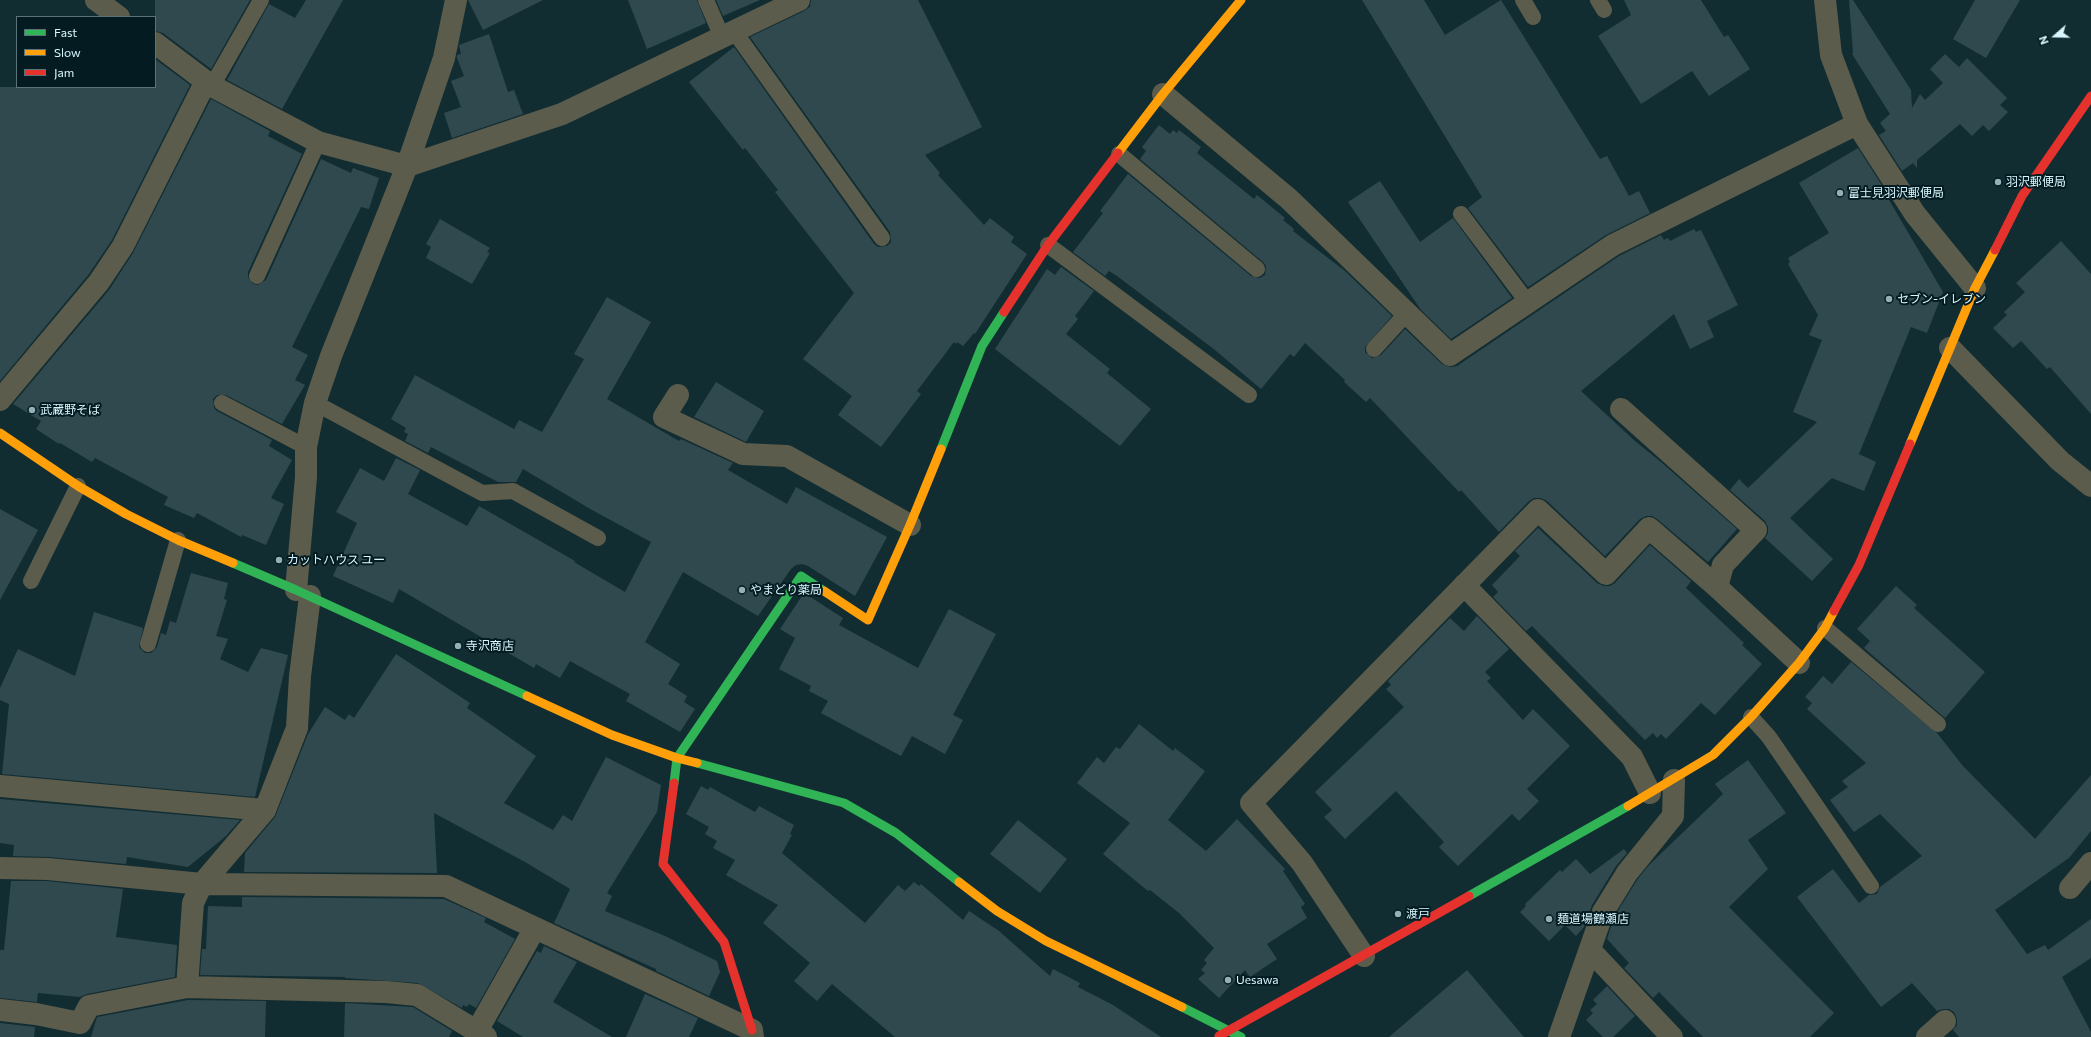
<!DOCTYPE html>
<meta charset="utf-8">
<style>
body{margin:0}
#map{position:relative;width:2091px;height:1037px;overflow:hidden;background:#122d32;font-family:Commissioner,sans-serif}
canvas{display:block}
.legend{position:absolute;left:16px;top:16px;width:140px;height:72px;box-sizing:border-box;background:#031b21;border:1px solid #587379;margin:0;padding:5px 7px;list-style:none;font-size:12px;color:#d8f6fe}
.legend li{display:flex;align-items:center;gap:8px;height:20px}
.legend b{width:20px;border:1px solid #587379}
.north{position:absolute;left:2035px;top:16px;width:40px;height:40px;-webkit-text-stroke:3px #031b21;paint-order:stroke;rotate:250deg;font-size:11px;font-weight:700;line-height:16px;text-align:center;color:#d8f6fe}
.north::after{content:'';display:block;margin:auto;width:14px;height:18px;background:#d8f6fe;clip-path:polygon(50% 0,100% 100%,50% 72%,0 100%)}
</style>
<div id="map">
<canvas width="2091" height="1037"></canvas>
<ul class="legend">
<li><b style="height:5px;background:#30b455"></b>Fast</li>
<li><b style="height:5px;background:#ff9f0a"></b>Slow</li>
<li><b style="height:5px;background:#e5322d"></b>Jam</li>
</ul>
<div class="north">N</div>
</div>
<script>
const c = document.querySelector('canvas').getContext('2d');
c.lineJoin = 'round';
function fillPath(path, color) { c.fillStyle = color; c.fill(path, 'evenodd'); }
const toPath = rows => new Path2D(rows.map(r => 'M' + r).join(''));
function strokePath(path, color, width, dash) { c.strokeStyle = color; c.lineWidth = width; c.lineCap = dash ? 'butt' : 'round'; c.setLineDash(dash || []); c.stroke(path); }
function label(font, color, halo, rows, align = 'center') {
  c.font = font + ' Commissioner,"Noto Sans JP",sans-serif'; c.lineWidth = 4; c.setLineDash([]); c.textBaseline = 'middle'; c.strokeStyle = halo; c.fillStyle = color; for (const [text, x, y, turn = 0] of rows) {
    c.save(); c.translate(x, y); c.rotate((+turn || 0) * Math.PI / 180); c.textAlign = isNaN(turn) ? turn : align; if (halo) c.strokeText(text, 0, 0); c.fillText(text, 0, 0); c.restore();
  }
}
const building = toPath([
 [155,0,250,0,211,69,163,33,155,31],
 [306,0,343,0,282,109,227,80,269,4,295,18],
 [468,0,543,0,483,30],
 [628,0,697,0,706,23,647,49],
 [716,0,760,0,723,16],
 [811,0,918,0,982,127,925,155,940,173,938,175,984,225,990,218,1014,237,1011,242,1027,254,975,334,974,333,963,346,957,342,956,344,954,342,917,391,921,394,881,447,838,415,852,396,803,359,854,293,775,192,778,190,745,148,743,150,689,82,734,47,874,244,878,247,887,246,891,242,890,232,750,37,804,11,810,7],
 [1362,0,1424,0,1445,35,1501,0,1600,159,1607,156,1629,196,1639,191,1650,213,1606,235,1528,287,1468,208,1482,197],
 [1624,0,1701,0,1724,37,1728,35,1750,69,1709,96,1692,71,1641,104,1598,36,1631,15],
 [1849,0,1853,0,1911,90,1912,108,1920,94,1925,100,1943,83,1930,69,1945,54,1959,67,1967,58,2007,98,2000,105,2008,112,1989,131,1983,125,1972,136,1960,124,1917,160,1917,168,1913,163,1902,171,1879,135,1886,131,1880,123,1890,114,1852,54,1853,53],
 [1975,0,2020,0,1986,58,1953,39],
 [489,34,508,92,514,90,523,114,452,138,444,113,461,107,451,81,464,76,457,58,457,55,461,54,459,45],
 [155,59,190,85,112,240,89,274,0,381,0,87,155,87],
 [211,99,270,131,268,136,302,154,248,272,248,277,253,284,258,285,266,280,321,159,351,173,353,168,379,178,369,209,361,207,292,347,308,355,295,380,305,385,282,424,226,395,217,395,213,399,214,408,217,411,272,440,269,446,292,460,271,498,284,504,266,545,242,535,241,537,197,513,194,518,164,505,168,497,95,458,92,462,60,443,59,444,36,429,41,421,13,404,109,290,133,253],
 [1159,125,1170,134,1173,130,1177,133,1179,130,1201,147,1197,153,1254,199,1257,195,1285,218,1283,220,1294,229,1293,231,1345,271,1392,316,1365,347,1365,352,1372,358,1381,355,1405,329,1442,364,1451,367,1457,366,1619,256,1661,235,1664,240,1668,238,1670,241,1694,229,1696,232,1701,230,1738,305,1707,321,1714,337,1690,349,1674,314,1581,391,1635,441,1661,462,1737,529,1708,562,1657,519,1652,516,1646,516,1640,519,1605,556,1547,501,1541,498,1534,498,1529,501,1499,532,1461,490,1459,492,1370,398,1366,402,1344,382,1345,380,1305,343,1294,357,1290,354,1261,389,1215,350,1117,276,1109,271,1105,276,1073,252,1103,213,1100,211,1128,174,1251,276,1260,278,1265,275,1266,266,1263,262,1140,159,1146,151,1142,147],
 [1858,148,1883,187,1882,188,1943,292,1927,333,1911,327,1859,454,1876,462,1864,491,1832,478,1790,518,1833,559,1812,581,1765,538,1768,533,1768,527,1765,521,1730,490,1739,479,1748,488,1817,422,1793,412,1822,340,1809,335,1818,315,1788,264,1790,262,1788,258,1829,233,1799,183],
 [1380,181,1420,242,1453,218,1512,298,1451,339,1421,310,1348,202],
 [440,219,490,248,487,252,490,253,472,284,426,258,431,247,426,244],
 [2061,241,2091,274,2091,414,2050,367,2047,369,2021,341,2013,348,1993,328,2007,315,2004,312,2025,292,2016,283],
 [1061,267,1094,291,1075,316,1078,319,1066,334,1110,369,1107,373,1151,409,1120,446,995,349,1047,269,1055,275],
 [607,297,651,322,607,399,679,441,681,439,733,463,728,470,787,504,796,487,887,537,855,596,808,566,802,564,796,565,791,569,758,616,683,572,645,642,680,664,668,684,687,696,684,702,695,709,680,732,626,701,630,694,570,661,560,678,536,664,534,668,399,589,393,603,333,576,357,523,336,512,360,468,384,481,396,458,420,470,408,494,467,526,479,506,575,561,574,562,625,592,651,542,592,510,523,469,516,482,498,482,431,447,428,453,405,441,408,434,404,432,406,428,391,419,415,375,514,429,519,420,542,432,584,359,574,354],
 [716,382,764,411,746,442,694,417],
 [0,509,38,530,0,600],
 [1538,528,1597,583,1604,586,1610,586,1615,583,1650,545,1691,581,1686,588,1744,643,1742,645,1762,664,1715,715,1701,703,1666,739,1661,734,1657,738,1653,733,1645,740,1532,626,1526,631,1493,597,1498,592,1492,585,1520,556,1515,551],
 [191,573,228,583,224,599,227,600,216,636,228,639,220,659,248,672,261,648,288,655,255,797,2,774,9,704,0,700,0,688,18,649,75,676,94,612,143,628,139,647,145,653,151,653,157,647,161,633,166,635,170,621,176,623],
 [1896,586,1917,605,1914,608,1985,672,1945,718,1864,648,1870,641,1857,629],
 [804,593,843,618,839,625,918,668,949,609,996,634,953,715,963,720,945,754,912,736,901,756,821,713,828,701,809,691,811,686,779,669,795,638,780,629],
 [1477,616,1509,649,1485,672,1491,678,1487,681,1523,720,1533,709,1570,746,1527,789,1539,801,1519,821,1512,814,1458,866,1439,847,1444,842,1396,791,1345,839,1324,817,1332,810,1315,792,1404,707,1386,689,1391,685,1388,681,1450,618,1464,631],
 [396,654,470,703,467,708,536,756,504,803,553,830,563,815,572,821,606,757,661,785,657,812,607,893,612,896,605,911,665,936,717,961,720,972,709,996,656,971,656,969,554,923,570,889,525,862,434,813,437,873,244,872,245,853,275,817,308,734,325,707,345,720,349,714,354,718],
 [1851,662,1937,733,1963,766,2035,839,2091,775,2091,831,2069,858,1995,910,2027,954,2045,945,2048,950,2091,919,2091,958,2062,977,2091,1032,2091,1037,1959,1037,1953,1030,1957,1025,1957,1019,1954,1012,1949,1009,1943,1009,1937,1011,1912,983,1881,1007,1797,897,1833,869,1859,903,1869,895,1877,894,1880,887,1922,856,1880,814,1854,832,1830,800,1848,787,1842,781,1866,763,1807,709,1812,703,1805,697,1823,676,1832,684],
 [1139,724,1173,751,1175,748,1205,771,1168,820,1206,851,1237,819,1285,869,1283,871,1305,904,1301,907,1307,918,1267,944,1277,959,1250,977,1245,970,1219,998,1198,979,1205,973,1201,970,1207,963,1204,960,1214,948,1179,913,1150,890,1148,891,1103,854,1130,823,1077,783,1097,757,1104,763,1116,747,1120,749],
 [1748,760,1786,813,1748,840,1768,869,1729,907,1834,1013,1810,1037,1703,1037,1659,992,1653,998,1624,968,1629,963,1607,939,1614,917,1637,880,1649,865,1723,794,1715,784],
 [701,786,708,790,710,787,755,812,759,806,794,825,790,834,792,835,782,853,865,923,898,885,905,891,914,882,919,886,921,884,963,920,969,911,999,931,1050,976,1053,969,1080,983,1078,987,1113,1005,1161,1037,895,1037,832,984,817,1001,794,981,810,963,763,923,778,905,726,875,735,860,713,848,717,841,705,834,709,827,686,814],
 [0,799,240,820,226,836,188,867,127,857,126,864,49,857,13,856,14,845,0,843],
 [1018,820,1067,859,1040,893,990,854],
 [1624,849,1627,853,1616,866,1592,905,1584,927,1576,936,1565,925,1549,941,1520,912,1526,906,1525,904,1560,870,1562,872,1576,859,1590,874],
 [11,881,47,881,123,889,116,937,177,945,175,977,87,994,80,997,38,993,37,1002,0,998,0,950,4,950],
 [242,897,444,899,486,918,484,922,515,939,476,1008,469,1004,467,1007,463,1005,462,1008,418,983,345,978,345,977,200,975,202,949,206,949,208,906,242,907],
 [544,946,577,962,553,1002,612,1037,523,1037,497,1021,537,951,541,953],
 [1467,970,1524,1037,1389,1037],
 [1607,986,1635,1016,1613,1037,1603,1037,1586,1020,1593,1013,1590,1010,1597,1004,1593,1000],
 [645,994,698,1018,689,1037,626,1037],
 [188,1000,266,1001,265,1037,91,1037,97,1017],
 [345,1003,413,1007,452,1031,449,1037,344,1037],
 [0,1023,35,1027,34,1037,0,1037]
]);
const lane = toPath([
 [706,0,722,37],
 [1523,0,1533,17],
 [1598,0,1604,10],
 [734,31,882,238],
 [212,86,261,0],
 [1119,154,1257,269],
 [1461,214,1528,303],
 [1048,245,1249,395],
 [257,276,318,142],
 [1374,349,1406,314],
 [222,403,306,447],
 [315,403,482,493,513,491,598,538],
 [31,581,78,486],
 [1825,628,1938,724],
 [148,644,178,540],
 [1751,717,1769,737,1871,886]
]);
const street = toPath([
 [96,0,119,17],
 [1825,0,1831,55,1857,124,1915,214,1975,288],
 [155,43,212,86,318,142,407,166,562,114,799,0],
 [1163,94,1289,199,1450,355,1613,245,1857,124],
 [1950,348,2060,461,2091,486],
 [678,395,664,417,743,454,787,456,910,525],
 [0,400,99,282,123,246,206,81],
 [1621,409,1756,530,1723,565,1717,587,1799,663],
 [1464,585,1632,757,1650,793],
 [296,590,306,477,306,447,315,403,331,356,407,166,444,58,456,0],
 [310,596,300,676,297,728,265,810,202,884,446,886,752,1030,753,1037],
 [0,786,265,810],
 [0,868,48,869,202,884,193,903,187,987],
 [2070,888,2091,863],
 [1590,950,1672,1037],
 [1364,956,1302,863,1251,803,1538,510,1606,574,1649,528,1717,587],
 [0,1010,36,1014,80,1023,89,1006,187,987,386,992,417,995,486,1037],
 [477,1031,535,928],
 [1559,1037,1603,912,1627,873,1673,816,1674,780],
 [1927,1037,1945,1021]
]);
const fast = toPath([
 [941,449,982,346,1004,312],
 [233,563,296,590,527,696],
 [697,763,844,803,896,833,959,882],
 [674,783,677,758,801,576,824,591],
 [1469,896,1628,806],
 [1182,1007,1241,1037]
]);
const slow = toPath([
 [1118,153,1163,94,1241,0],
 [0,433,78,486,126,514,178,540,233,563],
 [1910,444,1975,288,1995,250],
 [824,591,868,620,910,525,941,449],
 [527,696,612,735,677,758,697,763],
 [1628,806,1713,755,1751,717,1799,663,1825,628,1834,611],
 [959,882,997,911,1046,941,1182,1007]
]);
const jam = toPath([
 [1995,250,2022,196,2091,96],
 [1004,312,1048,245,1118,153],
 [1834,611,1859,565,1910,444],
 [674,783,663,864,724,942,752,1030],
 [1219,1036,1469,896]
]);
const markers = [
 [1998,182,4,"#93b0b7"],
 [1840,193,4,"#93b0b7"],
 [1889,299,4,"#93b0b7"],
 [32,410,4,"#93b0b7"],
 [279,560,4,"#93b0b7"],
 [742,590,4,"#93b0b7"],
 [458,646,4,"#93b0b7"],
 [1398,914,4,"#93b0b7"],
 [1549,919,4,"#93b0b7"],
 [1228,980,4,"#93b0b7"]
];
const poiNames = [
 ["羽沢郵便局",2006,182],
 ["富士見羽沢郵便局",1848,193],
 ["セブン-イレブン",1897,299],
 ["武蔵野そば",40,410],
 ["カットハウス ユー",287,560],
 ["やまどり薬局",750,590],
 ["寺沢商店",466,646],
 ["渡戸",1406,914],
 ["麺道場鶴瀬店",1557,919],
 ["Uesawa",1236,980]
];
fillPath(building, '#30494e');
strokePath(lane, '#5b5c4c', 16);
strokePath(street, '#5b5c4c', 22);
strokePath(fast, '#30b455', 9);
strokePath(slow, '#ff9f0a', 9);
strokePath(jam, '#e5322d', 9);
for (const [x, y, r, color] of markers) { const dot = new Path2D(); dot.arc(x, y, r, 0, 2 * Math.PI); c.fillStyle = color; c.fill(dot); strokePath(dot, '#031b21', 1.5); }
label('12px', '#d8f6fe', '#031b21', poiNames, 'left');
</script>
